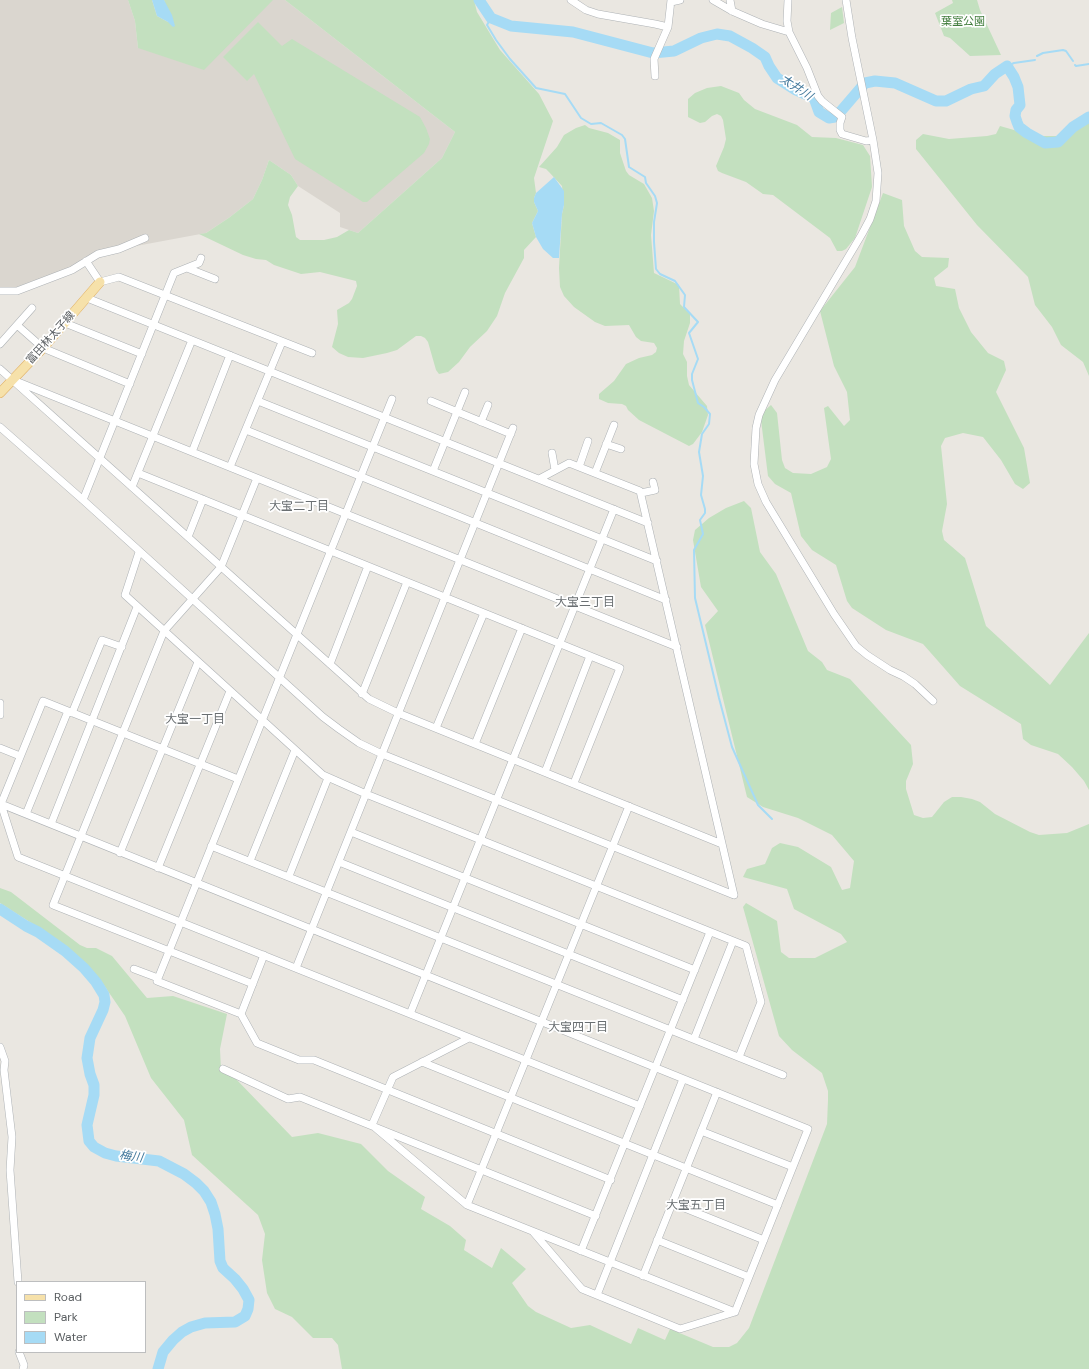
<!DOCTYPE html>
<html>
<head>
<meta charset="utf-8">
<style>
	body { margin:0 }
	#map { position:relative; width:1089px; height:1369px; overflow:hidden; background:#eae7e1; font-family:"DM Sans",sans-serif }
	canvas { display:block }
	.legend { position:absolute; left:16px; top:1281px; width:130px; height:72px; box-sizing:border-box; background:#fff; border:1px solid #bdbebf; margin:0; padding:5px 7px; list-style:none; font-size:12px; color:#595d60 }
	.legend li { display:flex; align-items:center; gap:8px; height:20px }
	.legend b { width:20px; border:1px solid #bdbebf }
</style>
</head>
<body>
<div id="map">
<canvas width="1089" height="1369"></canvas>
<ul class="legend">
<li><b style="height:5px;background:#f6e1aa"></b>Road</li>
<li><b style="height:11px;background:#c3e0bf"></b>Park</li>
<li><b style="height:11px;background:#a6dbf5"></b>Water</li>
</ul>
</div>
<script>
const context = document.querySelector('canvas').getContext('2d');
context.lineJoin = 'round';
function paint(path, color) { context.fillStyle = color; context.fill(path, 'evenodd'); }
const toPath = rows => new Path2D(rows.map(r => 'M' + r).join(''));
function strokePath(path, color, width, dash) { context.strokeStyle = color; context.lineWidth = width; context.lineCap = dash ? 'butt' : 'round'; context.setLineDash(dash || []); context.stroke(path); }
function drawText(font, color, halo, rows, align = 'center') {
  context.font = font + ' "DM Sans","Noto Sans JP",sans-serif'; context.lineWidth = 3.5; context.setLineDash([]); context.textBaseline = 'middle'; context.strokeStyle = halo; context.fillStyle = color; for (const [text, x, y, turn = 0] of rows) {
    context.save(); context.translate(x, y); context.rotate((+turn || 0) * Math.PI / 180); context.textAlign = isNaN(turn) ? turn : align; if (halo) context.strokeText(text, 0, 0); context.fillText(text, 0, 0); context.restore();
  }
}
paint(toPath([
	[0,0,128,0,135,21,138,48,256,0,285,0,455,132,442,158,358,233,340,227,340,213,298,186,291,175,269,160,262,180,253,199,230,217,206,233,93,254,69,268,17,287,0,287]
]), '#dad6cf');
paint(toPath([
	[128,0,152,0,157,16,168,22,164,0,273,0,204,70,138,48,135,21],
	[285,0,474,0,477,12,500,50,539,94,553,121,534,178,536,193,534,198,534,202,538,211,532,223,536,237,524,250,524,258,505,293,497,316,487,331,470,347,459,362,448,372,439,374,436,370,428,342,425,338,421,336,416,336,397,350,387,353,363,358,348,357,339,353,332,347,338,324,337,310,349,303,352,299,357,286,356,281,320,272,301,274,274,265,266,260,256,259,243,255,199,234,206,233,230,217,253,199,262,180,269,160,291,175,298,186,290,197,288,205,292,215,296,237,300,240,324,240,337,237,349,230,358,233,442,158,455,132],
	[952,0,977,0,980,10,1001,55,970,56,950,38,944,36,935,13,953,3],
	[842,7,844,23,830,30,831,13],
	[258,22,282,46,292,39,420,117,426,128,430,139,429,144,424,153,367,202,363,202,295,159,254,74,247,81,223,57],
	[721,86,739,93,744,100,755,109,797,125,812,137,836,138,863,145,870,156,872,187,855,238,846,249,842,251,837,251,830,238,773,195,763,194,746,182,722,173,718,171,716,166,724,147,726,139,723,120,721,116,717,114,712,116,705,122,700,123,688,117,688,99,695,93,707,88],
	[1089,117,1089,376,1083,362,1061,345,1052,327,1035,305,1028,277,977,225,916,149,916,140,923,134,949,139,987,136,996,134,1000,126,1035,136,1062,136,1073,125],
	[585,125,589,128,608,133,620,140,620,153,626,171,629,175,644,184,652,198,654,211,651,235,654,273,679,285,680,304,690,314,690,323,684,341,683,354,687,362,687,376,689,385,707,406,708,415,702,432,693,444,689,446,639,420,628,410,626,406,622,404,608,403,599,399,599,394,614,381,626,364,639,358,652,355,656,352,657,348,654,343,641,341,636,337,629,325,605,326,595,322,574,307,564,296,560,287,559,268,562,214,564,205,562,186,549,172,546,169,539,167,557,147,564,135,576,128],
	[883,193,902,200,904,226,915,251,922,257,949,258,948,267,934,278,936,286,955,289,959,308,971,332,988,353,1004,361,1006,370,996,392,1024,448,1030,483,1023,489,1015,484,1001,460,983,437,963,433,945,438,941,446,947,504,942,531,944,540,965,558,986,626,1050,685,1089,633,1089,790,1084,781,1072,767,1058,754,1031,745,1023,739,1021,724,960,686,923,644,886,630,852,608,847,601,836,565,812,550,801,536,791,493,775,484,768,476,761,420,764,411,771,405,777,413,782,460,785,468,793,473,811,474,827,467,831,459,824,408,828,406,844,426,850,420,847,392,834,366,820,311,855,267],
	[744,501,751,508,760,552,776,574,808,651,822,662,827,670,850,679,911,745,913,764,906,781,906,789,914,815,923,818,932,817,944,802,952,797,961,797,972,799,980,802,995,814,1030,832,1039,835,1067,833,1089,824,1089,1369,342,1369,338,1345,332,1338,313,1338,292,1317,275,1309,267,1293,262,1260,265,1234,258,1215,192,1155,184,1120,151,1078,125,1016,99,978,61,942,0,903,0,888,11,892,80,945,87,948,96,948,112,956,147,998,173,996,227,1014,220,1049,221,1070,235,1078,292,1137,318,1133,361,1144,388,1171,425,1197,421,1209,450,1226,466,1240,464,1250,492,1268,501,1248,526,1269,512,1283,528,1306,536,1312,571,1328,590,1325,631,1344,638,1328,665,1340,670,1329,713,1347,729,1347,737,1343,749,1328,827,1124,828,1100,828,1091,822,1073,792,1050,779,1036,743,907,746,903,777,921,781,952,789,958,815,958,847,942,841,934,794,909,787,889,743,877,747,869,765,864,772,848,780,843,798,847,831,867,842,890,850,888,854,861,832,835,798,818,763,807,747,797,705,625,718,611,701,587,693,540,695,530,709,518,726,508]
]), '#c3e0bf');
paint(toPath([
	[152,0,164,0,172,15,175,26,173,27,168,22,157,16],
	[554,177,564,191,564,205,562,214,559,258,553,258,543,249,536,237,532,223,538,211,534,202,534,198,536,193]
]), '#a6dbf5');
strokePath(toPath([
	[491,18,487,25,496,40,510,59,536,88,565,94,581,118,591,124,601,123,622,135,625,139,629,167,645,177,646,183,655,196,657,203,654,222,654,242,656,269,660,274,675,281,685,295,684,307,698,322,689,333,698,359,692,374,692,380,698,403,704,407,710,414,709,424,702,434,699,452,703,476,701,495,705,509,705,513,700,520,703,534,694,550,695,598,719,698,732,747,758,805,772,819],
	[1037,56,1043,53,1063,50,1066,51,1073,61],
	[1075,65,1076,66,1089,64],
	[1007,66,1014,63,1035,60]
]), '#a6dbf5', 2);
strokePath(toPath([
	[479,0,491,18,511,26,573,32,653,53,674,51,701,38,717,34,730,36,752,48,765,57,769,66,777,78,796,90,814,98,819,112,829,118,835,117,841,111,865,83,875,81,895,83,936,101,946,101,971,89,984,86,995,74,1007,66,1014,77,1018,87,1020,105,1016,110,1015,116,1017,122,1019,127,1027,133,1045,143,1058,142,1073,127,1089,117],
	[0,909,26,926,38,932,65,951,84,968,96,982,104,995,105,1002,103,1010,90,1038,87,1058,90,1074,94,1085,94,1095,87,1125,89,1141,94,1147,105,1153,116,1156,159,1161,184,1174,196,1183,204,1191,211,1202,215,1214,218,1229,220,1261,223,1268,235,1279,243,1289,249,1300,248,1309,245,1316,235,1322,205,1323,191,1327,182,1332,173,1340,163,1352,158,1369]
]), '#a6dbf5', 11);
const minor = toPath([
	[571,0,586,10,598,14,655,24,668,27],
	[713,0,732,11,762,24,789,32,807,68,818,96,822,101,842,117,840,123,840,130,842,134,866,141,873,140],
	[730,0,732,11],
	[788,0,787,21,789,32],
	[846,0,852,38,873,140,878,173,876,201,870,219,862,234,775,380,759,415,756,428,754,464,758,484,766,502,834,614,856,646,867,655,890,670,903,676,915,684,933,701],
	[671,2,680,0],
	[655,76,654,59,668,27,671,0],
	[86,261,100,282,119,277,312,353],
	[187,268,215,279],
	[0,291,17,291,72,270,98,254,119,249,145,238],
	[87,298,648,523],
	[65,323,142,354],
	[17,325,43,348,130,384],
	[0,344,32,308],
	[0,369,369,699,398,713,722,844],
	[18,382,677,647],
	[392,399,157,981,241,1014,257,1043,299,1060,314,1060,611,1180],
	[258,401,657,561],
	[431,401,511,434],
	[481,422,488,405],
	[0,427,83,500,323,717,339,729,359,743,382,754,734,895],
	[246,430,666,600],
	[606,444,621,449],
	[192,452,230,355],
	[552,453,555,470],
	[230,467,282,342],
	[579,467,588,441],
	[433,471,465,392],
	[138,473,620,668,574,783],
	[595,473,614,425],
	[539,479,569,463,640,491,734,895],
	[132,487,192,340],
	[641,493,655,490,653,482],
	[83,500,174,273,199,263,201,258],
	[188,537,203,499],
	[139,552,125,595,323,775,366,794,746,946,761,1002,739,1057],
	[330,664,368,566],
	[362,694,407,582],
	[72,713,102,640,122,647],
	[0,715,0,703],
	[436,728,484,613],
	[475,744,522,628],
	[0,748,20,756],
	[545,772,590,656],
	[238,779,43,701,1,804,18,857,640,1106],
	[1,804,808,1129,735,1312,467,1205,372,1125,393,1077,469,1038],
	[26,814,68,711],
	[51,824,137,607],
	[351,832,695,970],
	[211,846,783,1075],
	[120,853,198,662],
	[250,861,295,750],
	[339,862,683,1000],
	[158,868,230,691],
	[289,876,328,778],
	[296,968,513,428],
	[134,969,158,978],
	[253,984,53,905,164,631,221,567,257,478],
	[241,1014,264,955],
	[410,1014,614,509],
	[694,1039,733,941],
	[0,1047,5,1061,4,1070,12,1137,10,1170,18,1282],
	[422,1062,778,1205],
	[223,1069,288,1099,300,1097,596,1216],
	[701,1131,793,1167],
	[672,1203,764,1240],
	[467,1205,629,806],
	[534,1233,582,1289,680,1329,735,1312],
	[657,1240,749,1277],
	[581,1251,710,932],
	[643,1276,717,1092],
	[597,1295,683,1079],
	[19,1352,24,1365,23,1369]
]);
const major = toPath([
	[0,393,43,348,100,282]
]);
strokePath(minor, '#aeb2b5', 8);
strokePath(major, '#e1b063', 10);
strokePath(minor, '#fff', 7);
strokePath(major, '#f6e1aa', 9);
drawText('11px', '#407c3c', '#fff', [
	["葉室公園",963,22]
]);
drawText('11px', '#595d60', '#fff', [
	["富田林太子線",51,338,-48]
]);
drawText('italic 12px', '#43799c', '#fff', [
	["太井川",796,88,33],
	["梅川",131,1157,8]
]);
drawText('12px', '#6a6f72', '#fff', [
	["大宝二丁目",299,507],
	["大宝三丁目",585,603],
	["大宝一丁目",195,720],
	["大宝四丁目",578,1028],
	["大宝五丁目",696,1206]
]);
</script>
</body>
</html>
